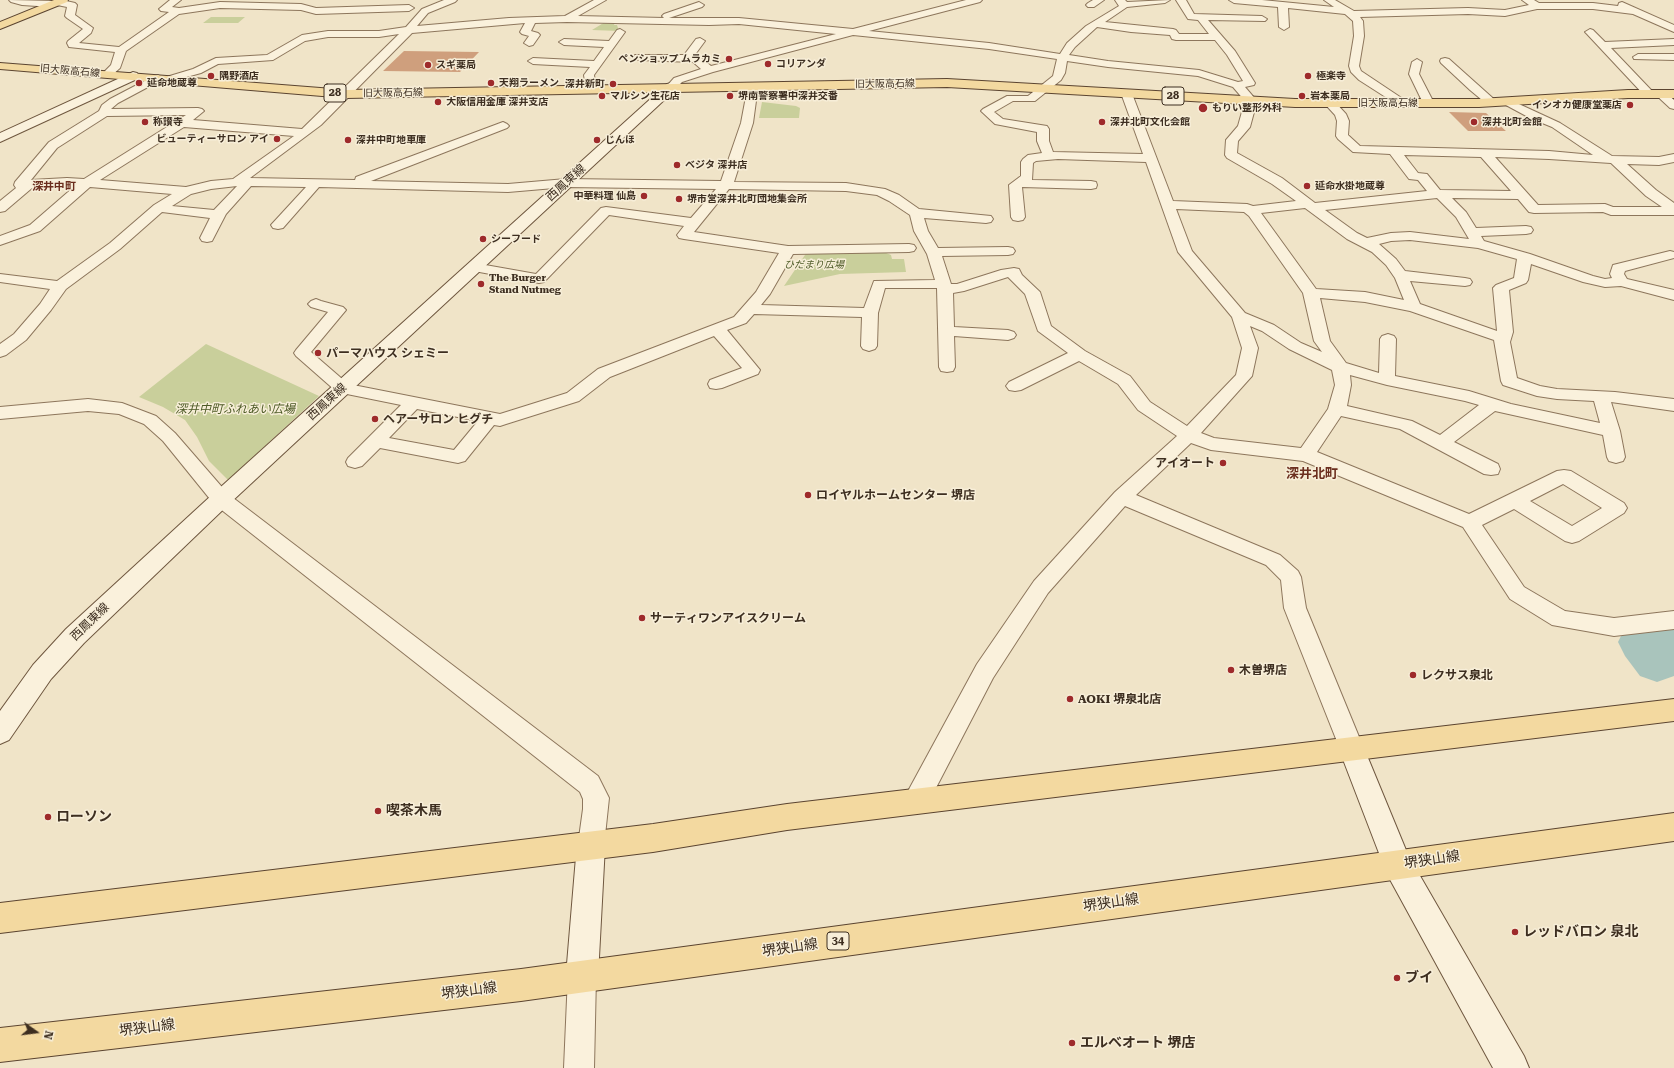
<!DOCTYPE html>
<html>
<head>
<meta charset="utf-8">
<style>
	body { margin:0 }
	#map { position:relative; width:1674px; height:1068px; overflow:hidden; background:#f0e4c8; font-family:"Roboto Serif",serif }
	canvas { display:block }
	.north { position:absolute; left:16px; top:1012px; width:40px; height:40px; -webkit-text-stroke:3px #f7eed8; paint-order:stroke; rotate:104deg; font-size:11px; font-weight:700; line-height:16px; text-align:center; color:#3d2e20 }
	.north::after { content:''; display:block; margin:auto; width:14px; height:18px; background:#3d2e20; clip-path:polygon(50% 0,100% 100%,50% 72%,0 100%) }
</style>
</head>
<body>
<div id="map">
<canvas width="1674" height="1068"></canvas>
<div class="north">N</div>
</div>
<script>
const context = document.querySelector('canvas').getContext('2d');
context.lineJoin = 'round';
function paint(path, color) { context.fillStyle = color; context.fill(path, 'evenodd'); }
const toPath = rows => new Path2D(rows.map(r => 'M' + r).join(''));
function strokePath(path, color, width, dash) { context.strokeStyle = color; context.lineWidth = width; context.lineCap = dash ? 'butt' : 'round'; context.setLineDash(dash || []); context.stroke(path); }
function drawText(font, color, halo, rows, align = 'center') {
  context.font = font + ' "Roboto Serif","Noto Sans JP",serif'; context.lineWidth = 3; context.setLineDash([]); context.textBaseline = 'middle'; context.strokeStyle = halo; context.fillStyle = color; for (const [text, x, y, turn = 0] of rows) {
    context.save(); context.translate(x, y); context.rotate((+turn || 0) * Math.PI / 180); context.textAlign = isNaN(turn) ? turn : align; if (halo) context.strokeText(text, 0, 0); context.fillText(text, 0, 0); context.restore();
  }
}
paint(toPath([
	[211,17,245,17,238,23,203,23],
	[605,22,615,22,614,25,617,25,619,31,592,30],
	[762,102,796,106,800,108,799,118,759,118],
	[807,252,884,252,891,255,892,259,904,259,906,272,840,274,784,286],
	[206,344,319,396,228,480,209,461,197,437,185,420,163,407,139,397]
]), '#c9cf9b');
paint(toPath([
	[1674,619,1674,676,1657,682,1640,676,1625,656,1618,642,1625,628,1642,623,1674,619]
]), '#a9c4bc');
paint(toPath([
	[404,51,479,52,460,72,383,71],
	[1449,112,1486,113,1506,131,1468,131]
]), '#cf9f7d');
const street = toPath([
	[9,0,54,1,62,0,75,3,77,5,75,15,93,28,91,33,79,43,119,47,169,12,161,11,159,9,170,0,181,0,172,7,179,8,220,2,301,4,316,8,409,5,414,8,409,11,316,14,301,10,220,8,179,14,126,51,120,68,111,76,107,77,102,74,111,65,115,52,69,47,67,43,68,41,83,29,67,18,65,16,67,7,57,5,53,7,22,5,11,2,9,0],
	[444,0,457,0,455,2,428,13,417,26,509,18,565,16,594,0,606,0,578,16,664,18,662,16,664,14,699,2,704,5,702,7,669,18,739,18,853,29,966,0,982,0,980,2,869,31,989,43,1060,54,1067,43,1086,26,1119,6,1115,0,1125,0,1127,2,1170,0,1165,3,1127,7,1105,22,1173,29,1176,30,1179,34,1209,34,1198,20,1188,19,1176,0,1186,0,1194,14,1262,16,1267,19,1265,21,1208,20,1235,51,1255,83,1254,85,1245,87,1257,101,1250,127,1238,141,1237,153,1282,178,1315,203,1427,191,1418,180,1409,179,1390,154,1353,152,1338,139,1336,136,1337,121,1335,115,1324,103,1326,101,1330,100,1334,101,1346,114,1349,121,1348,135,1360,146,1549,151,1593,155,1552,127,1530,118,1504,104,1502,102,1508,99,1560,123,1612,156,1659,157,1674,154,1674,162,1659,165,1627,164,1656,190,1674,203,1674,215,1611,215,1603,212,1534,213,1529,212,1518,199,1452,198,1466,212,1476,228,1526,226,1531,227,1533,230,1531,233,1526,234,1481,236,1484,241,1530,254,1593,276,1605,279,1612,278,1610,274,1613,265,1670,251,1674,252,1674,258,1625,271,1624,274,1627,279,1674,290,1674,300,1621,286,1605,287,1583,282,1531,264,1528,280,1526,283,1509,290,1513,332,1510,342,1517,378,1540,386,1557,389,1615,392,1674,399,1674,411,1611,402,1620,431,1625,457,1623,461,1616,463,1609,461,1607,457,1603,435,1495,411,1454,442,1498,464,1500,469,1498,474,1491,475,1484,474,1400,429,1341,416,1317,452,1469,514,1557,471,1564,470,1571,471,1624,503,1627,508,1624,513,1579,541,1572,543,1565,541,1514,509,1482,525,1524,587,1565,611,1614,618,1674,611,1674,629,1614,636,1552,625,1510,599,1463,527,1303,461,1211,450,1191,443,1136,495,1280,555,1298,571,1301,577,1306,608,1364,749,1361,757,1352,760,1343,757,1340,749,1284,608,1281,580,1266,565,1125,506,1048,593,993,678,925,809,916,813,907,809,903,801,907,793,977,664,1034,581,1115,492,1177,436,1138,410,1118,384,1079,361,1021,390,1015,391,1009,390,1006,386,1009,382,1068,353,1038,331,1025,294,1008,277,964,291,953,293,954,327,1008,330,1014,332,1016,335,1014,338,1008,340,954,336,955,367,953,371,947,372,941,371,939,367,937,288,885,288,878,313,877,346,875,349,869,351,863,349,861,346,862,317,754,314,746,323,727,330,760,370,758,374,722,388,716,389,710,388,708,384,710,380,742,368,714,336,610,377,579,401,506,424,500,426,494,425,465,461,458,463,380,448,362,466,355,468,348,466,346,462,348,458,401,405,337,392,296,356,294,353,296,350,328,312,311,307,308,304,311,301,316,299,321,301,343,307,346,310,311,352,348,384,500,414,567,393,598,369,734,317,756,292,779,253,684,239,679,238,677,235,684,226,609,215,544,282,539,283,474,271,469,270,467,267,469,264,474,263,536,274,601,208,606,207,691,218,716,189,566,187,508,192,319,187,283,228,278,229,273,228,271,225,306,187,251,186,226,214,212,241,207,242,202,241,200,238,210,218,162,212,120,249,66,289,51,310,26,340,6,355,0,357,0,344,14,334,40,304,50,289,0,282,0,274,57,281,110,243,154,205,172,194,90,187,40,231,0,245,0,236,30,225,75,186,32,188,5,211,0,212,0,201,16,188,14,185,15,182,49,142,99,111,102,105,110,99,154,76,158,75,163,78,193,69,216,58,267,55,302,35,328,31,379,31,406,27,422,9,444,0],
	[567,22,709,25,739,24,836,34,711,66,700,57,694,56,705,41,700,38,696,39,684,55,635,55,634,57,635,59,639,60,693,62,701,69,674,78,666,87,671,90,675,89,682,82,713,72,853,35,989,49,1057,59,1053,76,1028,96,1007,96,983,109,981,111,995,124,1037,132,1037,141,1042,153,1028,155,1023,159,1021,162,1021,176,1009,185,1011,217,1013,220,1018,221,1023,220,1025,217,1022,187,1091,189,1096,188,1097,185,1096,182,1091,181,1032,180,1033,163,1036,161,1058,159,1146,162,1178,252,1232,317,1242,348,1236,375,1187,426,1150,402,1130,376,1085,351,1051,326,1040,292,1022,275,1019,269,1014,268,1001,270,957,284,951,284,942,256,1008,255,1013,254,1015,251,1013,248,1008,247,938,248,928,231,924,218,986,223,991,222,993,219,991,216,919,209,899,195,885,189,846,183,734,182,753,123,758,86,753,83,748,86,741,123,721,181,566,179,508,184,371,181,507,128,509,126,507,124,503,122,356,177,355,180,250,178,321,125,412,33,525,23,520,32,522,34,529,36,524,43,529,46,533,45,540,35,538,33,531,31,535,23,567,22],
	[1097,27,1131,32,1170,35,1172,39,1176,40,1215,40,1227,55,1243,81,1238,82,1199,70,1108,61,1069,55,1075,47,1097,27],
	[399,34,302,129,193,120,204,111,202,109,198,108,111,109,118,103,163,79,168,82,172,81,201,73,218,64,273,60,305,41,328,37,379,37,399,34],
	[1067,61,1108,67,1198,76,1233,87,1245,101,1238,126,1226,140,1225,155,1227,158,1272,184,1296,201,1253,206,1247,204,1173,201,1131,91,1123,91,1121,93,1143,154,1053,152,1049,141,1049,129,1047,126,1003,119,994,112,1013,101,1035,101,1061,80,1065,73,1067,61],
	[186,115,84,179,67,178,31,180,57,148,107,116,186,115],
	[184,127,294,136,233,179,211,181,186,187,100,180,184,127],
	[1404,155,1481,157,1511,191,1440,190,1427,174,1418,173,1404,155],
	[1495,157,1549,159,1611,163,1646,196,1662,207,1613,207,1605,204,1538,205,1495,157],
	[237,186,214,210,172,206,191,194,211,189,237,186],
	[729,189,846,191,877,195,889,201,910,215,914,231,927,254,935,280,874,281,864,308,761,305,770,294,793,254,909,252,914,251,916,248,914,245,909,244,788,246,694,232,729,189],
	[1437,198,1456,217,1469,239,1410,232,1391,233,1367,238,1357,233,1325,210,1437,198],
	[1305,208,1347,239,1372,252,1386,265,1395,278,1404,300,1365,292,1316,289,1261,213,1305,208],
	[1176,209,1244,212,1249,216,1303,293,1314,341,1322,352,1301,343,1274,325,1245,313,1192,251,1176,209],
	[1410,240,1478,248,1517,259,1514,278,1496,285,1493,288,1497,331,1420,304,1410,281,1465,286,1470,285,1472,282,1470,279,1465,278,1405,271,1396,259,1379,244,1391,241,1410,240],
	[1320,298,1365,302,1410,311,1494,340,1501,381,1503,385,1537,396,1557,399,1594,401,1600,423,1511,404,1469,391,1395,376,1396,339,1394,336,1388,334,1382,336,1380,339,1379,373,1346,363,1330,341,1320,298],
	[1250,326,1262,331,1289,349,1332,370,1335,385,1328,409,1301,448,1214,438,1201,433,1252,376,1258,348,1250,326],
	[1350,375,1387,385,1465,401,1479,405,1440,435,1412,421,1347,406,1351,385,1350,375],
	[417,409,478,421,454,450,389,438,417,409],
	[1563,484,1602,508,1572,526,1530,501,1563,484],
	[1093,0,1104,0,1094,7,1088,7,1086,5,1088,3,1093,0],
	[1229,0,1262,0,1334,7,1324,0,1335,0,1354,11,1468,8,1505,10,1529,5,1522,0,1534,0,1539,3,1593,3,1618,6,1619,3,1622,2,1674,25,1674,32,1633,14,1593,9,1537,9,1505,16,1468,14,1360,17,1363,21,1364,36,1359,66,1361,71,1406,101,1408,103,1406,105,1402,106,1398,105,1359,80,1351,72,1349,66,1354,36,1353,21,1345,14,1288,8,1289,27,1284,30,1279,27,1278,7,1234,3,1229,0],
	[620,29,625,32,594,75,596,89,595,91,587,91,586,89,584,75,590,67,533,64,528,61,533,58,594,61,604,47,564,45,559,42,564,39,609,41,617,30,620,29],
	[1590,29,1593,30,1605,42,1674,39,1674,45,1611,48,1653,92,1655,94,1653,96,1645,96,1587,34,1585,32,1590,29],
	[1638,54,1674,54,1674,60,1634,59,1633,57,1638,54],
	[1445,58,1449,59,1496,101,1498,103,1496,105,1488,105,1470,90,1441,63,1440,61,1441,59,1445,58],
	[1417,59,1422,62,1419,74,1434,103,1432,105,1424,105,1409,74,1412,62,1417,59],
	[1660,90,1664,91,1674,100,1674,109,1670,108,1656,95,1654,93,1656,91,1660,90],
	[88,399,122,403,156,416,175,433,228,494,598,776,609,798,604,845,600,854,591,858,582,854,578,845,583,809,583,799,580,792,214,504,163,441,144,424,119,414,88,411,0,419,0,407,88,399],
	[582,962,592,966,596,976,594,1068,564,1068,568,976,572,966,582,962]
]);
const secondary = toPath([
	[133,72,137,73,139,76,137,79,0,142,0,133,133,72],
	[671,83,675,84,677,87,675,90,229,504,84,643,51,679,9,740,0,744,0,711,33,665,66,629,213,494,667,84,671,83],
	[1352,737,1361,741,1408,855,1524,1056,1529,1068,1493,1068,1387,874,1339,749,1343,741,1352,737],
	[591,831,601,835,605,845,598,976,593,987,582,992,571,987,566,976,577,845,581,835,591,831]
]);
const primary = toPath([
	[54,0,68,0,67,2,0,29,0,22,54,0],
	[0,63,346,90,947,79,1295,99,1479,99,1628,90,1674,90,1674,98,1628,98,1479,107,1295,107,947,87,346,98,0,69,0,63],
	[1674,699,1674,721,787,830,653,852,0,933,0,903,653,824,787,804,1674,699],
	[1674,813,1674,841,521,1001,0,1062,0,1028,521,969,1674,813]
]);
strokePath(street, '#8d765c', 2);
strokePath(secondary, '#6f573f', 2);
strokePath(primary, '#5b4430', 2);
paint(street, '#faf1dc');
paint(secondary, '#faf1dc');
paint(primary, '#f3d9a0');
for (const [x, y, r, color] of [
	[729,59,4,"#9e2a2b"],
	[768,64,4,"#9e2a2b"],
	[428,65,4,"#9e2a2b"],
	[211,76,4,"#9e2a2b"],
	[1308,76,4,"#9e2a2b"],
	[139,83,4,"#9e2a2b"],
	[491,83,4,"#9e2a2b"],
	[613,84,4,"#9e2a2b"],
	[602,96,4,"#9e2a2b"],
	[730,96,4,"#9e2a2b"],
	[1302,96,4,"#9e2a2b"],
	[438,102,4,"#9e2a2b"],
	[1630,105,4,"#9e2a2b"],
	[1203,108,5,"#9e2a2b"],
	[145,122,4,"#9e2a2b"],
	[1102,122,4,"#9e2a2b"],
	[1474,122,4,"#9e2a2b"],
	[277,139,4,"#9e2a2b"],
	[348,140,4,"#9e2a2b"],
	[597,140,4,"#9e2a2b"],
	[677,165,4,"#9e2a2b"],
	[1307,186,4,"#9e2a2b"],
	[644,196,4,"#9e2a2b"],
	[679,199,4,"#9e2a2b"],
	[483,239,4,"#9e2a2b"],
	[481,284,4,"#9e2a2b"],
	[318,353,4,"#9e2a2b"],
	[375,419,4,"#9e2a2b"],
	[1223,463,4,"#9e2a2b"],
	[808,495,4,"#9e2a2b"],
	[642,618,4,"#9e2a2b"],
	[1231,670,4,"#9e2a2b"],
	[1413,675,4,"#9e2a2b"],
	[1070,699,4,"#9e2a2b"],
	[378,811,4,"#9e2a2b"],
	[48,817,4,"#9e2a2b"],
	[1515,932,4,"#9e2a2b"],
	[1397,978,4,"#9e2a2b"],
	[1072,1043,4,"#9e2a2b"]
]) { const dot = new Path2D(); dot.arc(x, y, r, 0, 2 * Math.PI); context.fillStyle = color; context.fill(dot); strokePath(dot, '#f7eed8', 1.5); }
drawText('bold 10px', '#3d2e20', '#f7eed8', [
	["ペンショップ ムラカミ",721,59,"right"],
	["コリアンダ",776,64],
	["スギ薬局",436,65],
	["隅野酒店",219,76],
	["極楽寺",1316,76],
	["延命地蔵尊",147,83],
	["天翔ラーメン",499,83],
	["深井新町",605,84,"right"],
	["マルシン生花店",610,96],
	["堺南警察署中深井交番",738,96],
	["岩本薬局",1310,96],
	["大阪信用金庫 深井支店",446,102],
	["イシオカ健康堂薬店",1622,105,"right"],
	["もりい整形外科",1212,108],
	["称讃寺",153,122],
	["深井北町文化会館",1110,122],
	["深井北町会館",1482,122],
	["ビューティーサロン アイ",269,139,"right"],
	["深井中町地車庫",356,140],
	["じんほ",605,140],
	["ベジタ 深井店",685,165],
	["延命水掛地蔵尊",1315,186],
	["中華料理 仙島",636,196,"right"],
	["堺市営深井北町団地集会所",687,199],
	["シーフード",491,239],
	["The Burger",489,278],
	["Stand Nutmeg",489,290]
], 'left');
drawText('10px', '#3d2e20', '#f7eed8', [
	["旧大阪高石線",70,71,5],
	["旧大阪高石線",885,84,-1],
	["旧大阪高石線",393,93,-1],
	["旧大阪高石線",1388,103]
]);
drawText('italic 10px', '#4d5a26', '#f7eed8', [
	["ひだまり広場",814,265]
]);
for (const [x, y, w] of [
	[335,93,22],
	[1173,96,22],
	[838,941,22]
]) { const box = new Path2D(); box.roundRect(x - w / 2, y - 9, w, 18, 3); context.fillStyle = '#f7eed8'; context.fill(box); strokePath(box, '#3d2e20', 1); }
drawText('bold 11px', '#3d2e20', null, [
	["28",335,93],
	["28",1173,96],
	["34",838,941]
]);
drawText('bold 11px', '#6b2e1e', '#f7eed8', [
	["深井中町",54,187]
]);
drawText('12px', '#3d2e20', '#f7eed8', [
	["西鳳東線",566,183,-42],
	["西鳳東線",327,402,-42],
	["西鳳東線",90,622,-44]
]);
drawText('bold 12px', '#3d2e20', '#f7eed8', [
	["パーマハウス シェミー",326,353],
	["ヘアーサロン ヒグチ",383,419],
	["アイオート",1215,463,"right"],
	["ロイヤルホームセンター 堺店",816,495],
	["サーティワンアイスクリーム",650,618],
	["木曽堺店",1239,670],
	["レクサス泉北",1421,675],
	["AOKI 堺泉北店",1078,699]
], 'left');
drawText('italic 12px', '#4d5a26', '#f7eed8', [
	["深井中町ふれあい広場",235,409]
]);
drawText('bold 13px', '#6b2e1e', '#f7eed8', [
	["深井北町",1312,474]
]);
drawText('bold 14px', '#3d2e20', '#f7eed8', [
	["喫茶木馬",386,811],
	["ローソン",56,817],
	["レッドバロン 泉北",1523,932],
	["ブイ",1405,978],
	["エルべオート 堺店",1080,1043]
], 'left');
drawText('14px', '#3d2e20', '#f7eed8', [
	["堺狭山線",1432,860,-8],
	["堺狭山線",1111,903,-8],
	["堺狭山線",790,948,-8],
	["堺狭山線",469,991,-7],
	["堺狭山線",147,1028,-7]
]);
</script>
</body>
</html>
